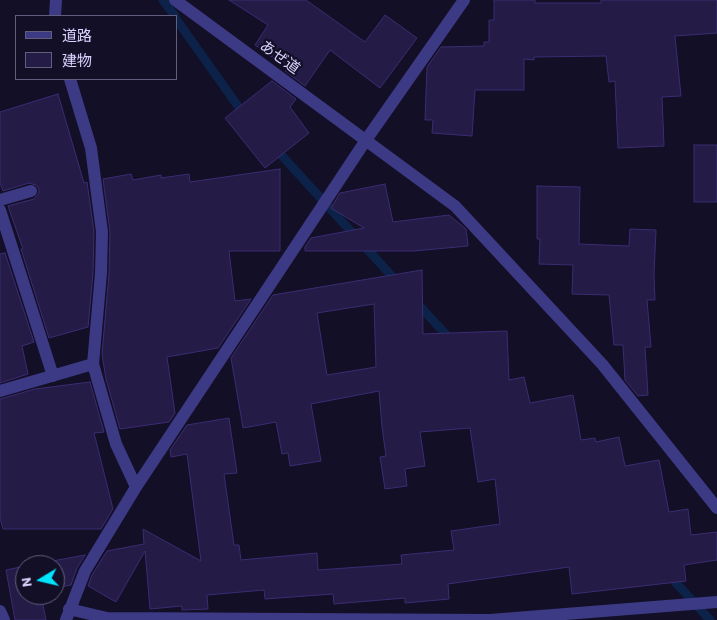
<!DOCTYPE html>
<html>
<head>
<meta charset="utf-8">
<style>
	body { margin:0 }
	#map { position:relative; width:717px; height:620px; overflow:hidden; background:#130f26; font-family:Barlow,"Noto Sans JP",sans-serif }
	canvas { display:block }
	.legend { position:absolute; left:15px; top:15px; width:162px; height:65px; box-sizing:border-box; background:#130f26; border:1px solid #625e7d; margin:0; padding:6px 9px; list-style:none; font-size:15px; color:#d9d4ff }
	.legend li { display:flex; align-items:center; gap:10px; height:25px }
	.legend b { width:25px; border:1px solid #625e7d }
	.north { position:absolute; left:15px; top:555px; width:50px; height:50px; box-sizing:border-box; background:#130f26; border:1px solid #625e7d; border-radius:50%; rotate:261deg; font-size:14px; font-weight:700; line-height:20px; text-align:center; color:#d9d4ff }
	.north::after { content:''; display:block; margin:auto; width:18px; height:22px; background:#00e5ff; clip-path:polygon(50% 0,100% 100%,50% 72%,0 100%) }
</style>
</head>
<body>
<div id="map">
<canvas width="717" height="620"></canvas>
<ul class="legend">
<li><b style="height:6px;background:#3d3a85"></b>道路</li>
<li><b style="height:14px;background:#241b47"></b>建物</li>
</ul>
<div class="north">N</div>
</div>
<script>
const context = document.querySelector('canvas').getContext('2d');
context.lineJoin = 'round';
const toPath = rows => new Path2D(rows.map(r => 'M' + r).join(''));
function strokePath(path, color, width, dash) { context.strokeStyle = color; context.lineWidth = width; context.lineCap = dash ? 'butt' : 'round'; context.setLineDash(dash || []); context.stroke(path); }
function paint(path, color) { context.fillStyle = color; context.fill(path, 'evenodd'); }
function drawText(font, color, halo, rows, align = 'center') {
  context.font = font + ' Barlow,"Noto Sans JP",sans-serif'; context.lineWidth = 4.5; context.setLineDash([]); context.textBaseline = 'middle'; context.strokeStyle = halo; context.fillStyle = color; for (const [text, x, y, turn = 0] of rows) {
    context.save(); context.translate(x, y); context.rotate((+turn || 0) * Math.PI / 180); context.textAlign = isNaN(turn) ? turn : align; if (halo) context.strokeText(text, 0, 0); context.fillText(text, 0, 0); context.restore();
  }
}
strokePath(toPath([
	[163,0,175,16],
	[176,19,245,116],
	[273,146,399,284],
	[415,301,452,341],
	[668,574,710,620]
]), '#0c2248', 9);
const building = toPath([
	[229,0,306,0,365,42,385,15,417,38,380,88,330,50,305,86,285,71,288,68,255,45,268,25,229,0],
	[494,0,535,0,535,3,601,3,601,0,717,0,717,33,675,36,681,96,662,97,664,146,618,148,615,81,609,82,606,56,534,57,534,60,524,59,524,90,475,90,472,136,432,133,433,120,425,120,427,67,441,47,484,46,484,42,489,42,489,20,494,20,494,0],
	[272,81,296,99,290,107,309,133,265,168,225,118,272,81],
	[58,94,84,183,87,182,94,232,93,273,88,327,49,338,21,249,23,249,8,206,34,199,39,193,39,189,36,185,29,183,3,191,0,183,0,112,58,94],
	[694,145,717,145,717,202,694,202,694,145],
	[280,169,280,251,229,251,235,301,251,299,218,348,167,357,175,413,169,422,120,429,106,379,102,354,109,274,110,232,103,179,131,174,133,180,161,175,161,178,189,174,190,182,280,169],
	[385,184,393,222,449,215,466,229,468,246,414,251,305,251,305,247,311,238,364,228,331,208,340,193,385,184],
	[537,186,580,187,579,244,629,246,630,229,656,230,654,275,655,300,647,300,651,347,645,347,648,395,638,396,625,380,623,345,614,345,609,295,572,294,573,265,539,264,540,239,537,239,537,186],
	[5,253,34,342,22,346,28,374,0,383,0,254,5,253],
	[422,270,423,334,507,331,509,380,524,377,530,403,573,395,581,440,595,438,596,442,619,437,625,466,659,460,669,512,688,509,691,535,717,532,717,560,684,565,686,581,572,594,569,567,448,584,449,599,405,603,405,598,334,604,333,594,265,599,264,590,207,595,208,609,182,610,182,606,150,609,145,551,116,602,88,586,92,575,107,551,144,544,143,529,201,561,187,454,171,457,170,450,187,425,229,418,237,473,224,474,234,545,239,545,241,560,317,553,318,570,402,564,401,555,454,550,451,531,500,524,495,479,478,482,470,428,420,432,425,466,405,469,407,486,385,489,380,457,386,456,382,427,379,391,311,404,321,461,290,466,288,453,282,454,276,422,243,428,231,358,273,295,422,270],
	[374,304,376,367,327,375,317,313,374,304],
	[90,382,104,432,94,433,113,509,101,529,3,529,0,518,0,399,35,389,90,382],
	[85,555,77,568,71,585,55,588,55,565,31,565,85,555],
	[25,566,25,595,41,595,46,620,15,620,6,570,25,566]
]);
paint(building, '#241b47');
strokePath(building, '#3b2d73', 1);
strokePath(toPath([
	[175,0,455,206,602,364,717,508],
	[55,16,56,0],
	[70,79,91,148,102,232,101,273,93,364,116,444,136,487],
	[0,200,31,191],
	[0,210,53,376],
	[0,391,93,364],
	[69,609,107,618,490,620,717,602],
	[0,611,4,620],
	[66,620,85,571,136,487,366,140,464,0]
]), '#3d3a85', 12);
drawText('15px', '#d9d4ff', '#130f26', [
	["あぜ道",280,57,36]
]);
</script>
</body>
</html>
